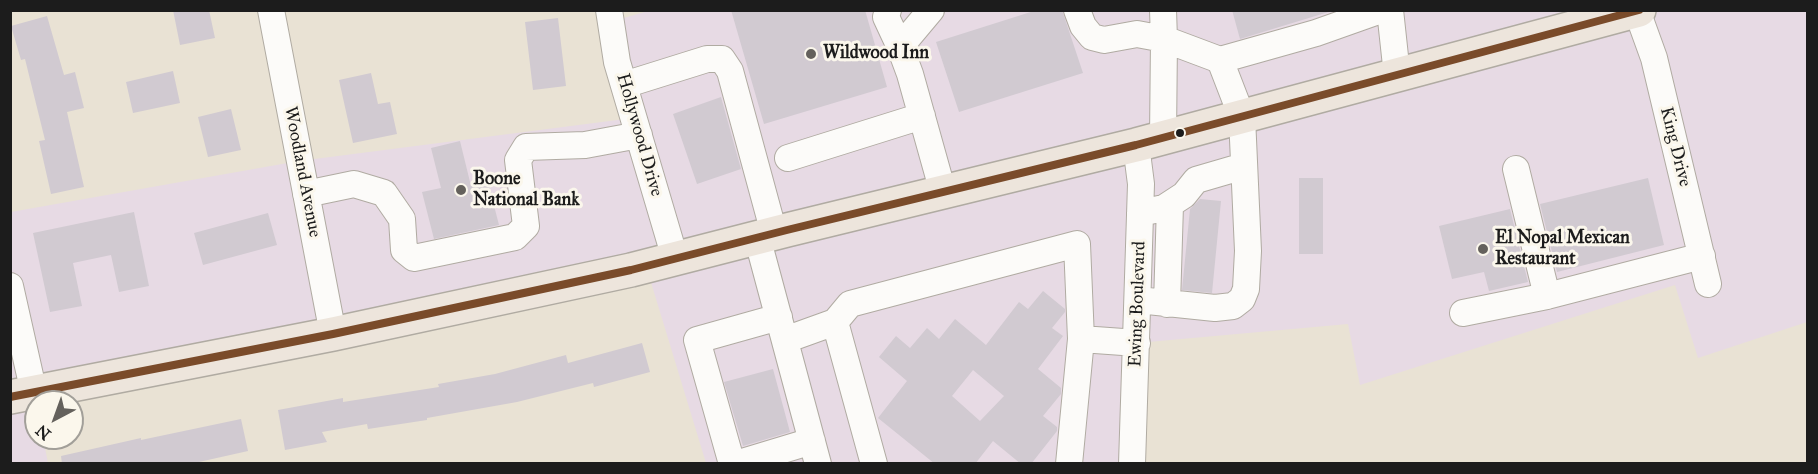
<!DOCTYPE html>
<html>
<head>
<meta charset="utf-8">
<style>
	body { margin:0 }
	#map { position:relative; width:1818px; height:474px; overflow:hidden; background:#e9e2d4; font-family:"IM FELL Great Primer",serif }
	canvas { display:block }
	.frame { position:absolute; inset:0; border:12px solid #1c1c1c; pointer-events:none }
	.north { position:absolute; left:24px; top:390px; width:60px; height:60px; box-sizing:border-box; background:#fbf7ec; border:2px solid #a29f99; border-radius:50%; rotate:221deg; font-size:16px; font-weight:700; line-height:24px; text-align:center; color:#1c1c1c }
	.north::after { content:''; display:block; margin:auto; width:21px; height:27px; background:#64615c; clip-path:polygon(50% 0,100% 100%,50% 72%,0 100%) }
</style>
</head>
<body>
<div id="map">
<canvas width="1818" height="474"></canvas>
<div class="frame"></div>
<div class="north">N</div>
</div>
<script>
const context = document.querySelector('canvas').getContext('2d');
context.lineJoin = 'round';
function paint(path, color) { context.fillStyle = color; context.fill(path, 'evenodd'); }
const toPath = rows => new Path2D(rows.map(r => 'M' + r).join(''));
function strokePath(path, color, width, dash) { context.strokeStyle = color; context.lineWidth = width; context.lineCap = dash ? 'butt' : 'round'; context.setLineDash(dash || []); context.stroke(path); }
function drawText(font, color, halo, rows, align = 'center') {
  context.font = font + ' "IM FELL Great Primer",serif'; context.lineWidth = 6; context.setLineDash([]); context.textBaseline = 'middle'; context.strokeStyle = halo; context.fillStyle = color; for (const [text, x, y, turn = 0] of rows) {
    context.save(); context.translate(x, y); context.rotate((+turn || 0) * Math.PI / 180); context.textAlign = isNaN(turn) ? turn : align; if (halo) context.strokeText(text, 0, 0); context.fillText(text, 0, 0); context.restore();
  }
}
paint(toPath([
	[648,11,1807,11,1807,322,1698,358,1675,285,1360,385,1348,324,1137,343,1132,463,706,463,646,266,36,405,36,438,43,438,48,463,11,464,11,212,299,161,633,118,610,22]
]), '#e7dae4');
paint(toPath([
	[173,10,209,10,215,38,180,45],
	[731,10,865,10,887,87,764,124],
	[1037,10,1062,10,1083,73,959,112,936,42],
	[1232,10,1335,10,1240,39],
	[47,16,64,75,75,72,84,108,67,112,84,187,51,194,39,141,45,140,25,59,21,60,11,26],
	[558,18,566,86,533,90,525,22],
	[173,71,180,103,133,113,126,82],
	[371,73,378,104,390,102,397,134,353,143,339,80],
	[721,97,741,169,697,184,673,114],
	[231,109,241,150,208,157,198,117],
	[460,141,471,186,488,182,499,225,434,239,422,192,441,188,431,148],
	[1299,178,1323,178,1323,254,1299,254],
	[1648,178,1664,245,1557,272,1540,204],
	[1200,199,1221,201,1212,293,1182,290,1190,209],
	[1510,209,1528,282,1489,291,1484,272,1452,279,1439,226],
	[134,212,149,286,119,292,111,255,73,263,82,306,50,312,33,233],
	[268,213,277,245,203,265,194,233],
	[1043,291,1065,309,1065,312,1052,328,1063,336,1038,369,1061,388,1061,394,1043,416,1057,427,1057,431,1031,464,1021,464,993,441,975,464,935,464,878,418,907,381,879,357,896,336,910,348,927,328,939,339,955,319,986,345,1019,302,1028,309],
	[973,370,1004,396,980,421,952,396],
	[642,343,650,372,594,387,593,383,517,402,427,418,427,420,368,429,367,424,322,432,327,442,285,450,278,410,343,398,343,402,439,387,438,384,495,374,566,355,568,363],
	[773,369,790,432,743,446,724,382],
	[241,419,248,451,190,464,62,464,61,456,141,438,141,440]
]), '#d1cad1');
const minor = toPath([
	[271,10,333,334],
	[609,10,617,62,675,258],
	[888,10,886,17,900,47],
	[931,10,900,47,910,74,943,192],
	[1077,10,1083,26,1092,37,1104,40,1137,34,1164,39,1163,138],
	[1163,10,1164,39,1220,60],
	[1390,10,1397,75],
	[1637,11,1654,58,1708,284],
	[624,85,707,59,722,59,730,71,774,233],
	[788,158,922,116],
	[1516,169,1547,296],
	[306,194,354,184,384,193,402,219,404,250,414,258,515,237,526,226,518,160,526,147,585,145,639,135],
	[1140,213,1164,208,1184,195,1196,180,1244,166],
	[757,237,818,464],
	[10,286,34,393],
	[1138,300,1215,308,1233,306,1242,299,1246,289,1248,251,1242,117,1220,60,1316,33,1381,10],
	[1167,304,1170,205],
	[1463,313,1547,296,1702,256],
	[835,322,874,464],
	[1081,339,1137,343],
	[785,340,835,322,850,304,1077,244,1081,339,1069,464],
	[732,464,697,340,779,317],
	[736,464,812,441],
	[1132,464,1141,184,1136,145]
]);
const major = toPath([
	[10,397,333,334,631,270,787,230,1136,145,1639,10]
]);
strokePath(minor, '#b0aba2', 28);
strokePath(major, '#b0aba2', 36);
strokePath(minor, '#fcfbf9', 26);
strokePath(major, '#ede5dc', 33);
strokePath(toPath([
	[10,397,333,334,631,270,787,230,1136,145,1639,10]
]), '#7a4b2a', 8);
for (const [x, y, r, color] of [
	[811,54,6,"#64615c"],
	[1180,133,5,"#1c1c1c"],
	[461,190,6,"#64615c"],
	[1483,249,6,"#64615c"]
]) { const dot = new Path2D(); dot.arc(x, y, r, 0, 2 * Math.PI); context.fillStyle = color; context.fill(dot); strokePath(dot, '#fbf7ec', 2); }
drawText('bold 18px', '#1c1c1c', '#fbf7ec', [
	["Wildwood Inn",823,54],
	["Boone",473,180],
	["National Bank",473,201],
	["El Nopal Mexican",1495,239],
	["Restaurant",1495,260]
], 'left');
drawText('18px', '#1c1c1c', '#fbf7ec', [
	["Hollywood Drive",639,135,74],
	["King Drive",1675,147,76],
	["Woodland Avenue",302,172,79],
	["Ewing Boulevard",1138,304,-88]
]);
</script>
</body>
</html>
